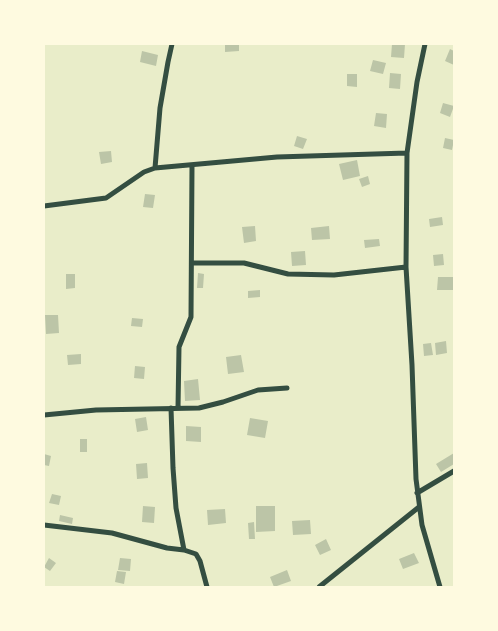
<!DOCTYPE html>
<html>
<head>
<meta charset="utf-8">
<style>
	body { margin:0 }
	#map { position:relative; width:498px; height:631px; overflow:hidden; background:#e9edc9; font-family:"Roboto Condensed",sans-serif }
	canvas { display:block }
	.frame { position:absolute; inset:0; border:45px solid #fefae0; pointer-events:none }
</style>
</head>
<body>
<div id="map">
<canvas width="498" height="631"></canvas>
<div class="frame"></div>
</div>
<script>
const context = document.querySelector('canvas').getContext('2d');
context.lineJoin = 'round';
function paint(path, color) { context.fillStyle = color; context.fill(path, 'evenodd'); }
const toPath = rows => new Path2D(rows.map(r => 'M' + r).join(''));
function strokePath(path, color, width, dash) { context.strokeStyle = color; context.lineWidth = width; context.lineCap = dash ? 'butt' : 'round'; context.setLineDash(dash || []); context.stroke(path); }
paint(toPath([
	[239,44,239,51,225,52,225,45],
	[392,44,405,44,404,58,391,57],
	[450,49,454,51,454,65,445,61],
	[142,51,158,55,156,66,140,62],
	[373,60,386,63,383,74,370,71],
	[390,73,401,74,400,89,389,88],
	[347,74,357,74,357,87,347,86],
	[443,103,454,106,450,117,440,113],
	[376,113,387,114,386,128,374,126],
	[297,136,307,139,303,149,294,146],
	[445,138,454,140,452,150,443,148],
	[111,151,112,162,101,164,99,152],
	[357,160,360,176,343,180,339,164],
	[368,176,370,184,362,187,359,179],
	[145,194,155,195,153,208,143,207],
	[442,217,443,225,430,227,429,219],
	[255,226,256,241,244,243,242,227],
	[329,226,330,239,312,240,311,228],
	[379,239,380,246,365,248,364,240],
	[305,251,306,265,292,266,291,252],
	[443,254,444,265,434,266,433,255],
	[198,273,204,274,203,288,197,288],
	[66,274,75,274,75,288,66,289],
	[438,277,454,277,454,290,437,290],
	[260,290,260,297,248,298,248,291],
	[45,315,58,315,59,333,46,334],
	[132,318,143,319,142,327,131,326],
	[446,341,447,353,436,355,435,343],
	[431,343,433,355,424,356,423,344],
	[81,354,81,364,68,365,67,355],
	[241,355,244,372,228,374,226,357],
	[135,366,145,367,144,379,134,378],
	[198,379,200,400,185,401,184,381],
	[146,417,148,430,137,432,135,419],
	[250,418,268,421,265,438,247,435],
	[186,426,201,427,201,442,186,441],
	[80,439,87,439,87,452,80,452],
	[454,453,454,464,441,472,436,464],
	[44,454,51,456,49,466,44,465],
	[147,463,148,478,137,479,136,464],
	[52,494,61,496,59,505,49,503],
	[143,506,155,507,154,523,142,522],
	[256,506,275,506,275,531,256,532],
	[225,509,226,523,208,525,207,510],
	[60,515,73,518,72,524,59,521],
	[310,520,311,534,293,535,292,521],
	[254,522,255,539,249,539,248,523],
	[326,539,331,550,320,555,315,545],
	[414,553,419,563,403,569,399,559],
	[49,558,56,563,50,571,44,567],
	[120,558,131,559,130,571,118,570],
	[287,570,291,581,274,587,270,577],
	[117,571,126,572,124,584,115,582]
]), '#bcc5a7');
strokePath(toPath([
	[425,44,417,82,407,153,406,267,412,365,416,479,422,525,440,587],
	[155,168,160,108,168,62,172,44],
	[44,206,106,198,144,172,155,168,277,157,407,153],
	[192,263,244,263,288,274,334,275,406,267],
	[171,408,173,468,176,508,184,550],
	[178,408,179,347,191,317,192,166],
	[44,415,96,410,199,408,223,402,258,390,287,388],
	[417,493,454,471],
	[44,525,112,533,167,548,184,550,196,554,200,561,207,587],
	[319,587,419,507]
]), '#344e41', 5);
</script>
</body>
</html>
